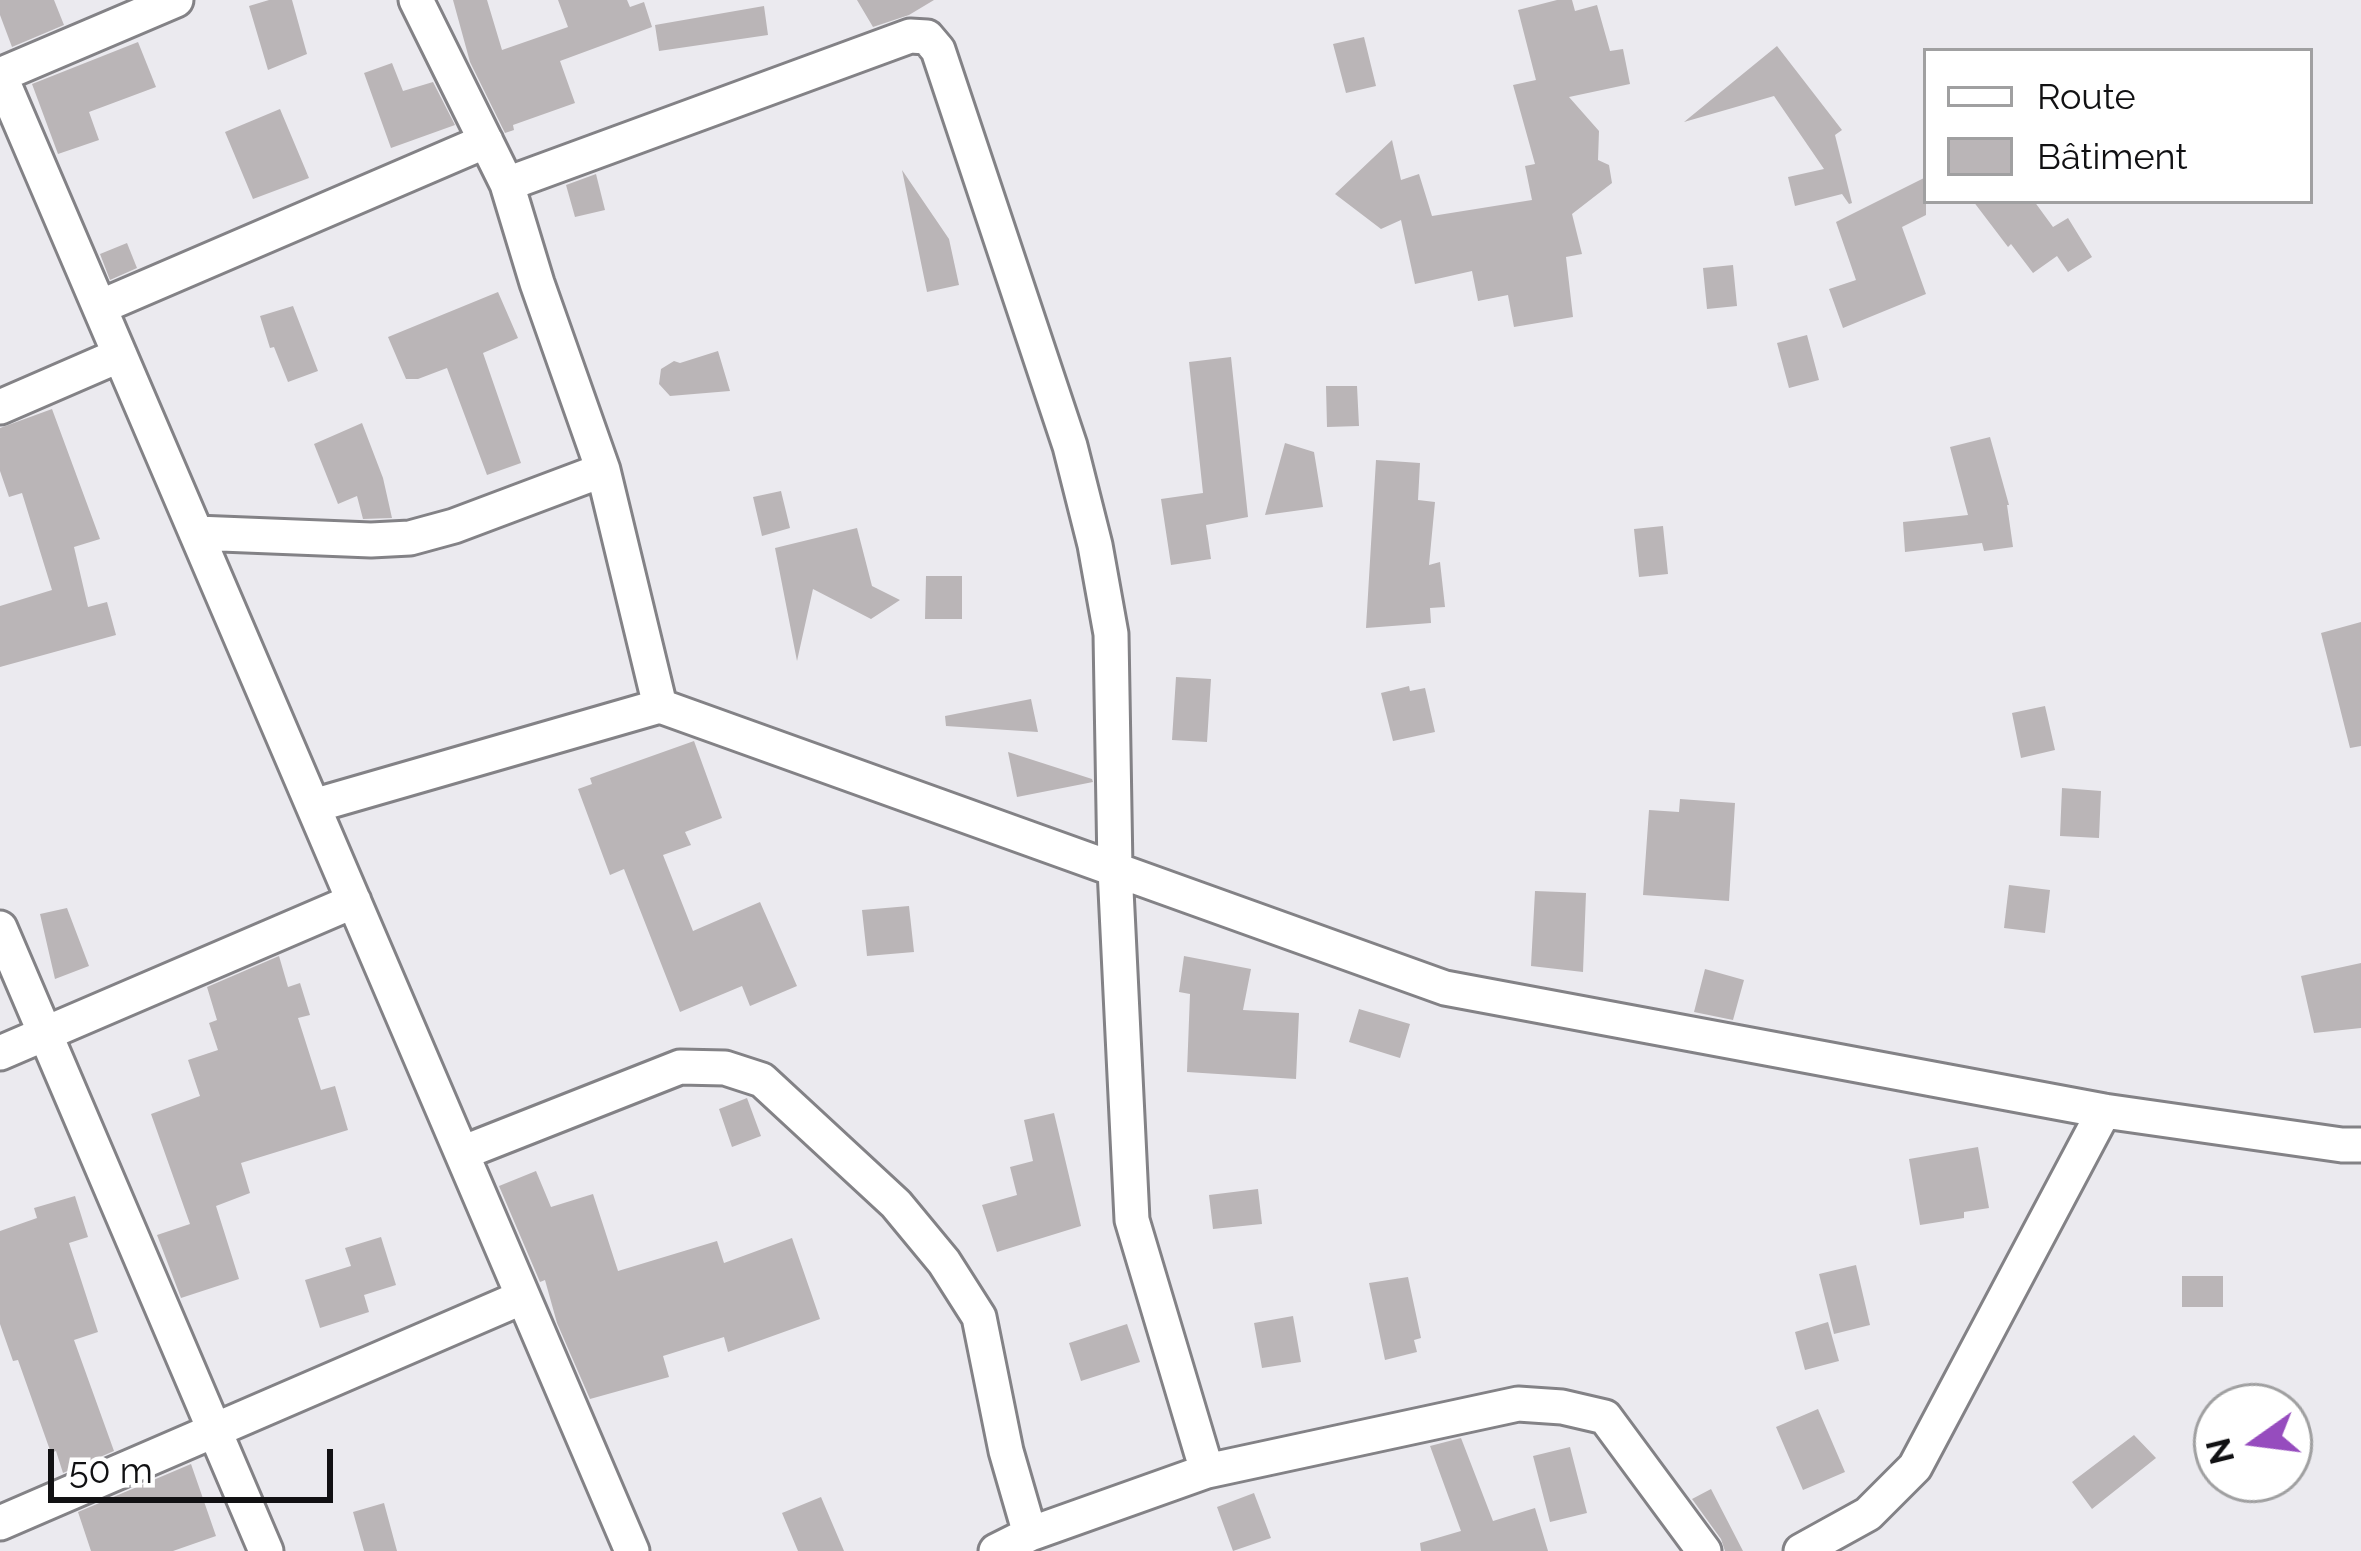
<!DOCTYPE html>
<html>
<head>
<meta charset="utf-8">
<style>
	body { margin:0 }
	#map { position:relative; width:2361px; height:1551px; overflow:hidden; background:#ebeaef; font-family:Raleway,sans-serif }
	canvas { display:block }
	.legend { position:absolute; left:1923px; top:48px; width:390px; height:156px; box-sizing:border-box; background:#fff; border:3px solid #a0a0a1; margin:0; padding:15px 21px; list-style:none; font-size:36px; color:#111113 }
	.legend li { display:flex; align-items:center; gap:24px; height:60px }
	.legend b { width:60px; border:3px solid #a0a0a1 }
	.north { position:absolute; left:2193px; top:1383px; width:120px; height:120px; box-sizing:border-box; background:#fff; border:3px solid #a0a0a1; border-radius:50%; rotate:256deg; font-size:33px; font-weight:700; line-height:48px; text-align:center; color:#111113 }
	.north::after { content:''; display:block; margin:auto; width:42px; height:54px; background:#964cbe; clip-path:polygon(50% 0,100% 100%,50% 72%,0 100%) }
	.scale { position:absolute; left:48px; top:1449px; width:285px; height:54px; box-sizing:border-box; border:6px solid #111113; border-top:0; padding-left:15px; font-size:36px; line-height:42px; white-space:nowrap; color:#111113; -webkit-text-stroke:9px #fff; paint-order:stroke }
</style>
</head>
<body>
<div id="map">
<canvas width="2361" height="1551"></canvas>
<ul class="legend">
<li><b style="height:15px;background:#fff"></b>Route</li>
<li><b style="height:33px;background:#bab5b7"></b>Bâtiment</li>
</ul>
<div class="north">N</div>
<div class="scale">50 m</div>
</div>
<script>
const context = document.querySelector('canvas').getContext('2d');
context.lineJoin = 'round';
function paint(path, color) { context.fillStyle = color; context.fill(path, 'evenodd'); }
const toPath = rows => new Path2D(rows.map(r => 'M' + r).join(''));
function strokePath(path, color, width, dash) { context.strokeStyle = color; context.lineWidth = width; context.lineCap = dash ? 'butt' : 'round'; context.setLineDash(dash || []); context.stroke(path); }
paint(toPath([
	[0,0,54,0,64,25,12,47,0,15],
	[269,0,292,0,307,54,268,70,249,6],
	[453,0,487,0,502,50,568,27,558,0,627,0,630,7,644,2,652,27,560,61,575,103,513,125,514,130,505,133,470,62],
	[857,0,934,0,909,15,873,27],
	[1557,0,1572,0,1575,11,1597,5,1610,51,1623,49,1630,84,1569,97,1599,131,1598,160,1609,165,1612,183,1572,214,1582,254,1566,257,1573,317,1514,327,1508,295,1478,301,1472,271,1415,284,1401,220,1381,229,1335,194,1392,140,1401,180,1419,174,1432,216,1532,200,1525,166,1535,164,1513,85,1536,80,1518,10],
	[764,6,768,35,659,51,655,25],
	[1364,37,1376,86,1346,93,1333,44],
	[138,42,156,87,89,112,99,140,58,154,32,84],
	[1777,46,1842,130,1835,135,1852,203,1849,204,1842,194,1795,206,1788,177,1824,169,1774,96,1684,122],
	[392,63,403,91,433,82,455,125,391,148,364,73],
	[280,109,309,178,253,199,225,132],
	[902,170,949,239,959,285,927,292],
	[596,174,605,210,575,217,566,185],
	[1926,177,1926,215,1902,227,1926,294,1843,328,1829,289,1856,280,1836,222],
	[1973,201,2034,201,2053,227,2068,218,2092,257,2068,272,2057,256,2033,273,2011,244,2008,247],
	[127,243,137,268,110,280,100,254],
	[1733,265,1737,306,1707,309,1703,268],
	[498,292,518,338,483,353,521,463,487,475,447,368,418,379,406,379,388,337],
	[293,306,318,371,288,382,274,347,270,348,260,316],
	[1807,335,1819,380,1789,388,1777,343],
	[718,351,730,391,670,396,659,384,661,369,674,361,680,363],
	[1231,357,1248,517,1206,525,1211,559,1171,565,1161,499,1203,493,1189,362],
	[1326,386,1357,386,1359,426,1327,427],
	[52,409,100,539,74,547,88,607,107,602,116,635,0,667,0,606,52,590,22,493,9,497,0,471,0,428],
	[362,423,383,478,392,518,363,519,357,496,338,504,314,444],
	[1990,437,2009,505,2007,505,2013,547,1984,551,1982,543,1905,552,1903,522,1968,515,1950,447],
	[1285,443,1314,452,1323,507,1265,515],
	[1376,460,1420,463,1418,500,1435,502,1429,565,1440,562,1445,607,1430,608,1431,623,1366,628],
	[781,491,790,528,762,536,753,497],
	[1663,526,1668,574,1639,577,1634,529],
	[857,528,872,586,900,600,871,619,813,589,797,661,775,548],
	[926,576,962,576,962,619,925,619],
	[2361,622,2361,746,2350,748,2321,633],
	[1176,677,1211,679,1207,742,1172,740],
	[1409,686,1410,691,1425,688,1435,732,1393,741,1381,693],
	[1031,699,1038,732,946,726,945,716],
	[2045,706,2055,750,2021,758,2012,713],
	[694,741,722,818,685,832,691,845,663,855,693,931,760,902,797,986,750,1006,742,986,680,1012,624,869,610,875,578,789,592,784,590,778],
	[1008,752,1092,779,1093,782,1017,797],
	[2062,788,2101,791,2099,838,2060,836],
	[1680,799,1735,803,1729,901,1643,895,1649,810,1679,812],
	[2009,885,2050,890,2045,933,2004,928],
	[1535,891,1586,893,1583,972,1531,966],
	[909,906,914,952,867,956,862,910],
	[67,908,89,966,55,979,40,914],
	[279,956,288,987,300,983,310,1015,298,1018,321,1090,335,1086,348,1130,241,1163,250,1193,216,1206,239,1279,181,1298,157,1235,190,1224,151,1114,200,1096,188,1060,218,1050,209,1023,217,1020,207,987],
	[1184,956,1251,969,1243,1010,1299,1013,1296,1079,1187,1072,1190,994,1179,992],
	[2361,963,2361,1028,2314,1033,2301,976],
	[1705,969,1744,980,1733,1020,1694,1012],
	[1359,1009,1410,1024,1400,1058,1349,1042],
	[747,1098,761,1136,732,1147,719,1109],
	[1054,1113,1081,1226,997,1252,982,1205,1017,1195,1010,1167,1033,1161,1024,1120],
	[1978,1147,1989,1208,1964,1212,1964,1218,1920,1225,1909,1159],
	[536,1171,551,1207,593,1194,618,1271,717,1241,724,1263,792,1238,820,1319,728,1352,724,1337,663,1356,669,1377,590,1399,557,1323,545,1280,540,1282,499,1186],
	[1258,1189,1262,1224,1213,1229,1209,1195],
	[75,1196,88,1237,69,1243,98,1332,74,1340,114,1451,63,1473,56,1451,51,1453,18,1360,13,1361,0,1324,0,1231,37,1218,34,1208],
	[381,1237,396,1285,364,1295,369,1312,320,1328,305,1280,351,1266,345,1248],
	[1856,1265,1870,1325,1834,1334,1819,1274],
	[2182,1276,2223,1276,2223,1307,2182,1307],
	[1408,1277,1421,1338,1414,1340,1417,1352,1385,1360,1369,1283],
	[1293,1316,1301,1362,1262,1368,1254,1323],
	[1828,1322,1839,1361,1805,1370,1795,1332],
	[1127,1324,1140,1362,1081,1381,1069,1343],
	[1818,1409,1845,1472,1803,1490,1776,1427],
	[2134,1435,2156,1458,2092,1509,2072,1482],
	[1461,1438,1493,1521,1535,1508,1548,1551,1421,1551,1420,1543,1461,1531,1430,1446],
	[1570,1447,1587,1513,1550,1522,1533,1456],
	[191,1464,216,1536,173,1551,91,1551,78,1512],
	[1711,1489,1743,1551,1725,1551,1721,1539,1692,1499],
	[1254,1493,1271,1538,1233,1551,1217,1507],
	[821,1497,844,1551,798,1551,782,1513],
	[384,1503,397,1551,364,1551,353,1512]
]), '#bab5b7');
const street = toPath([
	[416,0,507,184,537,283,603,470,660,706],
	[0,75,632,1551],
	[0,75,176,0],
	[507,184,910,36,927,37,938,50,1070,446,1095,545,1111,634,1115,869,1132,1220,1207,1471],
	[100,307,486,141],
	[0,407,120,355],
	[196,533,371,540,410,538,454,526,603,470],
	[313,806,660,706,1445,988,2104,1111,2342,1145,2361,1145],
	[0,928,266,1551],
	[0,1053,354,901],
	[462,1153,680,1067,725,1068,762,1080,896,1204,944,1262,979,1317,1006,1451,1030,1534,996,1551],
	[0,1523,523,1297],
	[1030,1534,1207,1471,1518,1404,1562,1407,1605,1417,1704,1551],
	[1801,1551,1868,1514,1915,1467,2104,1111]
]);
strokePath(street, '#838286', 39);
strokePath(street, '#fff', 33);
</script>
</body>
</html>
